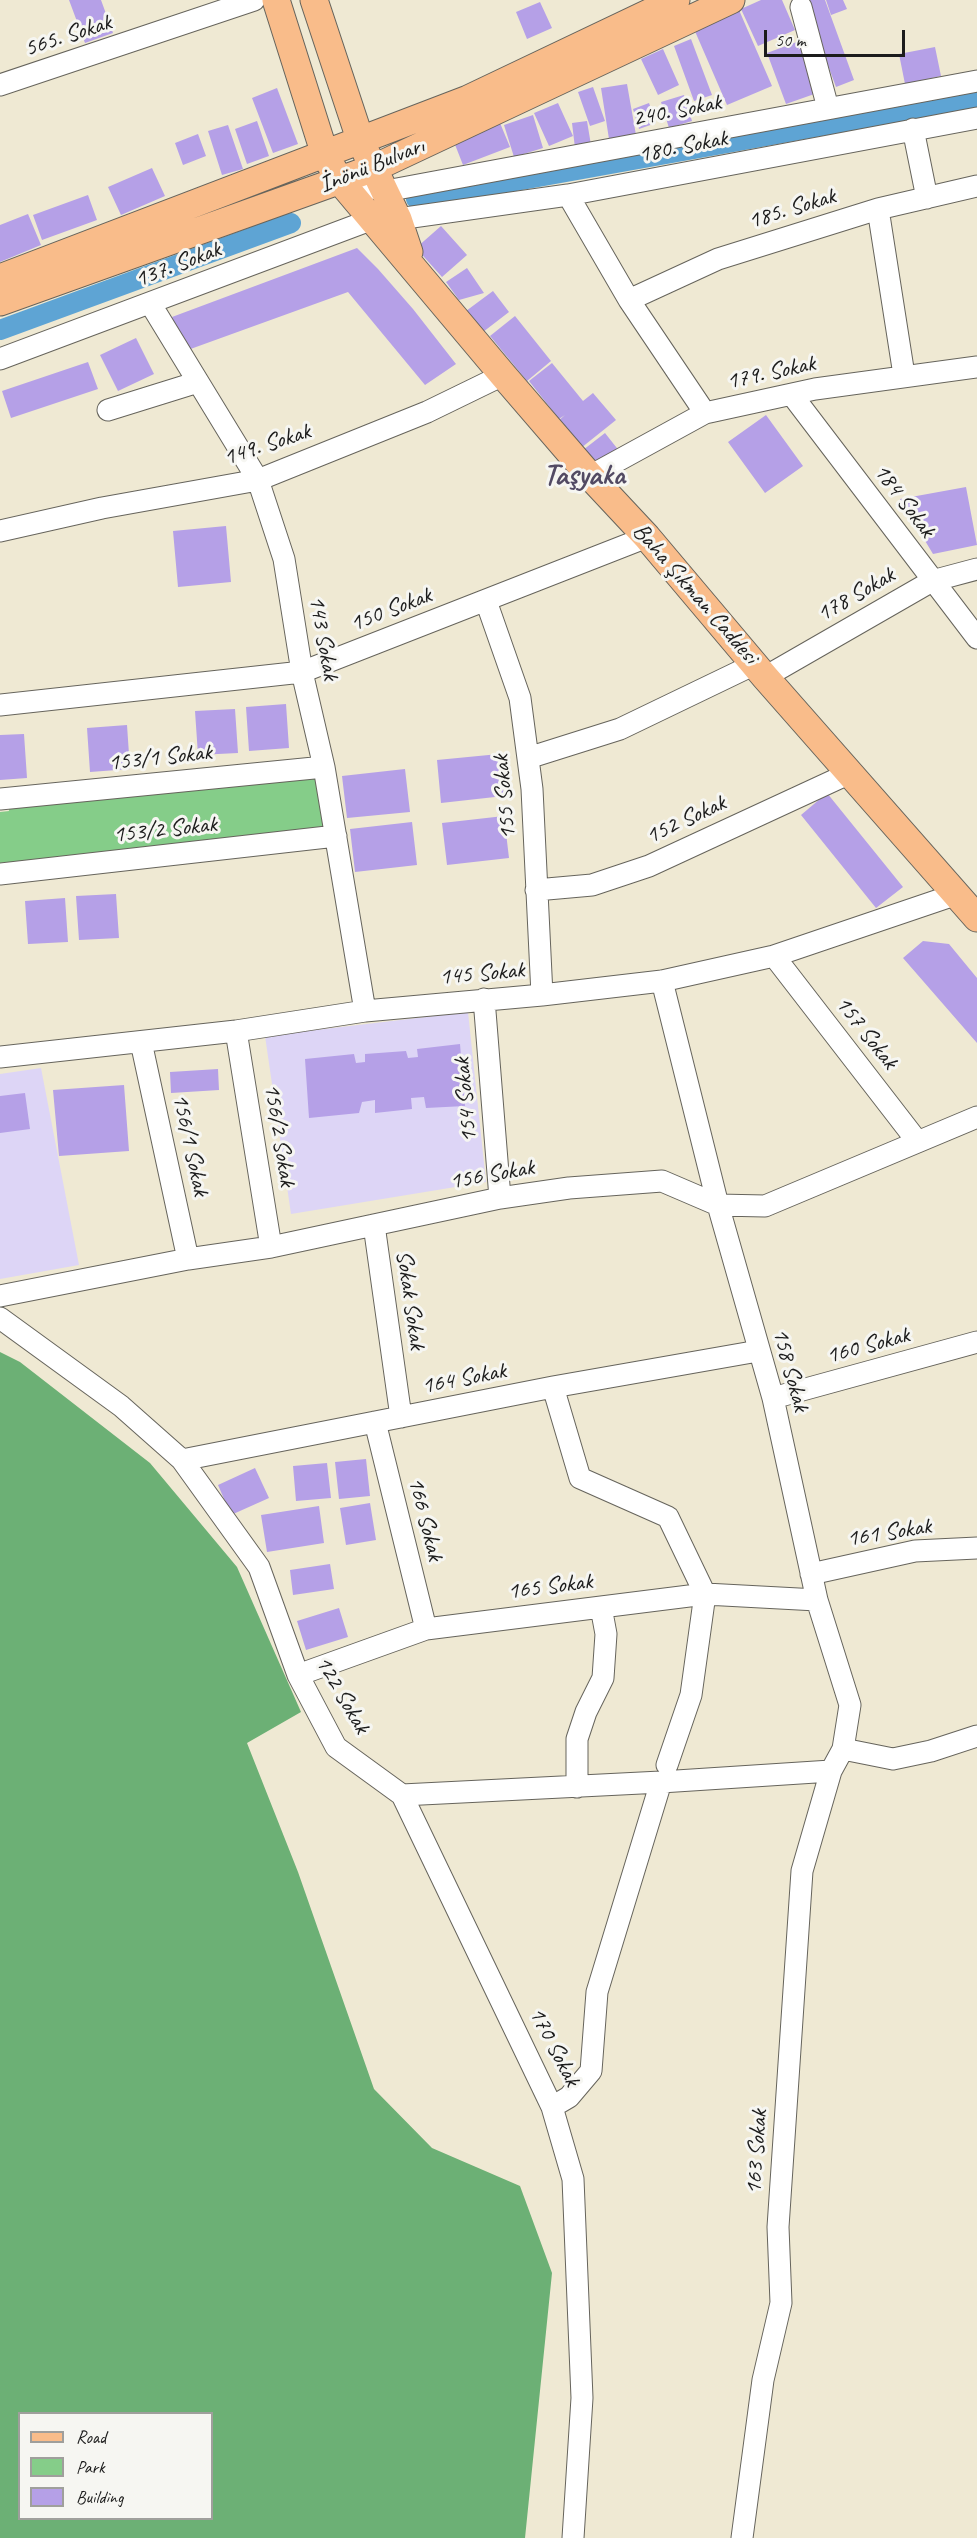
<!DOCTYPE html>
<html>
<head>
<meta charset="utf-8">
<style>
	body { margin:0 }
	#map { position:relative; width:977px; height:2538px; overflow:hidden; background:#efe9d3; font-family:Caveat,sans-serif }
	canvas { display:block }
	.legend { position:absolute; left:18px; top:2412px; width:195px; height:108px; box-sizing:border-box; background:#f6f6f2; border:2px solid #9f9f9c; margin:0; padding:8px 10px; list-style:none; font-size:18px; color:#1c1c1c }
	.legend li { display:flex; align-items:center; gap:12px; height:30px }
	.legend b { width:30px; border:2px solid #9f9f9c }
	.scale { position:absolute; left:764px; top:30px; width:141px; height:27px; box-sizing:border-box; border:3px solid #1c1c1c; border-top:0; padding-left:8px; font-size:18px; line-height:21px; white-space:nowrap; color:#1c1c1c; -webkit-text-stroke:4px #f6f6f2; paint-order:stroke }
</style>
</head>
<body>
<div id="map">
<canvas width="977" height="2538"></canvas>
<ul class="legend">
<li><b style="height:8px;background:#f9bc8a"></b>Road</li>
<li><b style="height:16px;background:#85cd89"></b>Park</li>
<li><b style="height:16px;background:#b5a0e7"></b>Building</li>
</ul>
<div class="scale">50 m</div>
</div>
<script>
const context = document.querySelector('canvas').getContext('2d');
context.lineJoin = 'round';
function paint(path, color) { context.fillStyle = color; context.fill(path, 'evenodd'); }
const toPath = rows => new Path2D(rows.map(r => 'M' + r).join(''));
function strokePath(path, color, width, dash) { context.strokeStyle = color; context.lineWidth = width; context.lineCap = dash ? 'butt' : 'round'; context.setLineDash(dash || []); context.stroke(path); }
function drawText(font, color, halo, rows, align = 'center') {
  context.font = font + ' Caveat,sans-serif'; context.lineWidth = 6; context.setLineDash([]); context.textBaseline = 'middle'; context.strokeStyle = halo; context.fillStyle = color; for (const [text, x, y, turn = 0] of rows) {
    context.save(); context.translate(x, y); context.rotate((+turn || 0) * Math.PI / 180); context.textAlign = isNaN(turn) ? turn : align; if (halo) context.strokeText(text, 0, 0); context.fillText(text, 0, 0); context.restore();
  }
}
paint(toPath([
	[468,1012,486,1182,291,1214,265,1036],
	[41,1068,79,1265,0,1279,0,1074]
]), '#ddd5f6');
paint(toPath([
	[324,767,336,836,0,863,0,812,9,811,8,798]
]), '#85cd89');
paint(toPath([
	[0,1352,20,1362,150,1463,237,1567,301,1712,247,1743,298,1872,374,2089,432,2148,520,2186,552,2273,525,2538,0,2538],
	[20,2414,212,2414,212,2518,20,2518]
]), '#6cb075');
strokePath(toPath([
	[416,199,977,98],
	[0,330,291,223]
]), '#5ea4d4', 20);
paint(toPath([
	[69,0,101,0,113,33,85,43],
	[761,0,782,0,795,30,758,46,741,9],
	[804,0,825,0,854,80,836,87],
	[826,0,843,0,847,9,831,15],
	[540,2,552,28,527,39,516,12],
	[739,10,772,86,727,105,694,29],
	[691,39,712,95,694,101,674,46],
	[802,40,820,92,786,104,767,53],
	[935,47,941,76,905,84,899,54],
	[663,49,679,85,658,95,641,59],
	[627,84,636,135,609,139,601,88],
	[593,87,605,121,590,126,578,92],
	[277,88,298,144,273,153,252,98],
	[684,95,692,121,669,128,661,102],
	[558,103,573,136,549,146,534,113],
	[649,103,656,123,639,129,633,109],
	[533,115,543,148,514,157,504,125],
	[257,121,269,156,247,164,235,129],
	[587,121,591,145,575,148,572,123],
	[500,123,510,147,463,165,454,142],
	[228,125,243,169,222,175,208,131],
	[198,134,206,156,183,165,175,143],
	[152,168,165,196,121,215,108,187],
	[88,195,97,220,42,240,33,215],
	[28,214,41,245,0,262,0,225],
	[441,226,467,255,442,277,416,248],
	[357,248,378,269,413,309,456,364,425,385,348,292,185,351,172,317],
	[467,268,484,293,459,300,446,282],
	[493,291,509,312,483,332,466,311],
	[515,316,551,361,527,381,490,336],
	[136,338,154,374,118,391,100,355],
	[88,362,98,389,11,418,2,391],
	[552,363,583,401,593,393,616,420,581,448,558,421,565,415,559,419,529,381],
	[766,415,803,466,765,493,728,442],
	[605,433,620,452,598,469,583,450],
	[966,487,977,545,933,554,900,499],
	[226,526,231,582,178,587,173,531],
	[286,704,289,748,249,751,246,707],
	[235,709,238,753,198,755,195,711],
	[127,725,130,769,90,772,87,728],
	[24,734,27,778,0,780,0,735],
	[499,754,504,796,441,803,437,760],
	[405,769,410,812,347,818,342,776],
	[827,793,903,887,876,908,801,815],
	[504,816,509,858,447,865,442,823],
	[412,822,417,865,355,872,350,829],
	[116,894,119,938,79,940,76,896],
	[65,898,68,942,28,944,25,901],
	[923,941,949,944,977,978,977,1043,903,958],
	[460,1044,465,1106,426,1108,424,1097,411,1098,412,1109,375,1113,375,1100,362,1102,359,1113,309,1118,305,1059,354,1054,356,1063,365,1062,365,1054,406,1051,408,1058,418,1057,417,1049],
	[218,1069,219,1090,171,1093,170,1072],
	[124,1085,129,1151,59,1156,53,1090],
	[25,1093,30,1129,0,1133,0,1096],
	[366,1459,370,1496,339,1499,335,1462],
	[327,1463,331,1498,296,1501,293,1466],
	[255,1468,269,1498,231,1515,218,1485],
	[370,1503,376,1540,346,1545,340,1508],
	[319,1506,324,1543,267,1552,261,1515],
	[330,1564,334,1589,293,1595,290,1570],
	[339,1608,348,1637,306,1650,297,1621]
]), '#b5a0e7');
const minor = toPath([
	[801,7,828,108],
	[0,85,254,0],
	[913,129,927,198],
	[340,181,386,191,977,81],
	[568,195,629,300,705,413],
	[878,209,904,375],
	[398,219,568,195,977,118],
	[629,300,718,259,878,209,977,186],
	[150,303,258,480,284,559,302,672,324,767,365,1011],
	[0,359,373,219],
	[792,395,977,638],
	[108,410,198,382],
	[590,476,705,413,815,389,977,367],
	[0,531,102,508,258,480,427,412,503,375],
	[486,601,520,698,532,789,542,995],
	[765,677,932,581,977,569],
	[0,705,302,672,647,537],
	[528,758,620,729,755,664],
	[0,799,324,767],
	[0,874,336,836],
	[536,890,592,885,649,866,850,773],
	[774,956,917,1141],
	[662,981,718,1205,773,1398,817,1600,850,1705,843,1749,831,1771,802,1871,778,2227,781,2303,763,2380,742,2538],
	[484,999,500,1198],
	[236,1031,271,1247],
	[141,1042,188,1259],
	[0,1057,236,1031,365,1011,542,995,662,981,774,956,957,894],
	[374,1225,401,1417],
	[0,1296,188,1259,271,1247,500,1198,569,1188,662,1181,718,1205,765,1206,977,1117],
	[0,1318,121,1406,182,1460,259,1567,298,1675,336,1747,402,1795,661,1782,831,1771],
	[553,1387,580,1478,668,1517,705,1594,691,1695,667,1765],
	[773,1398,977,1342],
	[375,1422,426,1629],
	[182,1460,553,1387,758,1351],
	[811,1574,915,1551,977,1548],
	[298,1675,426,1629,705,1594,817,1600],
	[843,1749,893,1759,931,1751,977,1736],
	[577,1787,577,1739,586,1712,603,1678,606,1634,601,1607],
	[402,1795,552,2107,573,2179,582,2398,573,2538],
	[552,2107,569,2097,591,2071,597,1992,661,1782]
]);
const major = toPath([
	[276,0,325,155,340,181,503,375,590,476,647,537,765,677,977,918],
	[314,0,361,142,398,219,409,252],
	[0,278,468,99,676,0],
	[0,302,374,168,731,0]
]);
strokePath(minor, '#66645c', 23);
strokePath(major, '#66645c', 29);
strokePath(minor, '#fff', 21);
strokePath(major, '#f9bc8a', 27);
drawText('24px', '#1c1c1c', '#f6f6f2', [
	["565. Sokak",68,36,-18],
	["240. Sokak",677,111,-11],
	["180. Sokak",683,147,-11],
	["İnönü Bulvarı",372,166,-22],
	["185. Sokak",792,209,-17],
	["137. Sokak",178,265,-21],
	["179. Sokak",771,373,-12],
	["149. Sokak",267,445,-18],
	["184 Sokak",904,501,53],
	["Baha Şıkman Caddesi",695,594,49],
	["178 Sokak",856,595,-30],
	["150 Sokak",391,610,-21],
	["143 Sokak",323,638,80],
	["153/1 Sokak",160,758,-6],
	["155 Sokak",505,797,-95],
	["152 Sokak",686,820,-25],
	["153/2 Sokak",165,830,-6],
	["145 Sokak",482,974,-5],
	["157 Sokak",866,1033,52],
	["154 Sokak",466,1100,-95],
	["156/2 Sokak",279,1135,81],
	["156/1 Sokak",190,1145,78],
	["156 Sokak",492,1175,-10],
	["Sokak Sokak",410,1300,82],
	["160 Sokak",868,1346,-15],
	["158 Sokak",790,1370,75],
	["164 Sokak",464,1379,-11],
	["166 Sokak",425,1519,76],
	["161 Sokak",889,1533,-9],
	["165 Sokak",550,1587,-7],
	["122 Sokak",342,1695,60],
	["170 Sokak",554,2047,63],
	["163 Sokak",757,2152,-86]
]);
drawText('bold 30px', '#524a63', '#f6f6f2', [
	["Taşyaka",584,476]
]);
</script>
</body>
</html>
